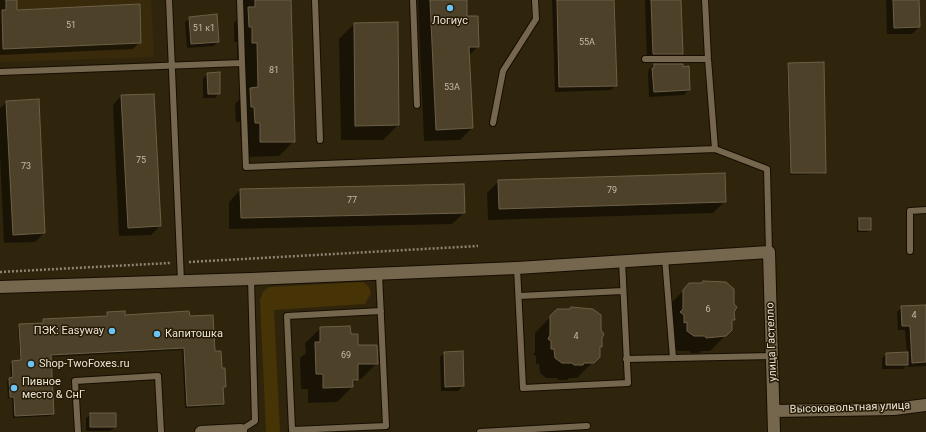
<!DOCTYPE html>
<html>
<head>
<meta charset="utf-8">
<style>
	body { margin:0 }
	canvas { display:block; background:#2f240c }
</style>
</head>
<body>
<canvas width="926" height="432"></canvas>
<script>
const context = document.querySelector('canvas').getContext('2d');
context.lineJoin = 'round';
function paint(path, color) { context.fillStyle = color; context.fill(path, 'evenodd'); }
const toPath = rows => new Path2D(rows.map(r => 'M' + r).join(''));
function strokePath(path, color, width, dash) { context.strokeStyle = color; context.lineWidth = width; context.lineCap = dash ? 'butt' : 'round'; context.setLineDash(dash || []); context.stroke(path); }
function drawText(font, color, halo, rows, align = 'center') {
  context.font = font + ' Roboto,sans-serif'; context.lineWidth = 3; context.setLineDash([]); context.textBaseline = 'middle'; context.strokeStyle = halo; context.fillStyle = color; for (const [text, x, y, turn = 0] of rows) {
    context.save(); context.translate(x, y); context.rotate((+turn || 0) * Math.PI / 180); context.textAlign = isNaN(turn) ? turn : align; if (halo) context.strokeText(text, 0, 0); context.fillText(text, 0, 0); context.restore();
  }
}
paint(toPath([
	[0,0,151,0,154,57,0,62]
]), '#392a0b');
paint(toPath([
	[363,282,369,287,371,293,365,304,274,310,280,432,266,432,260,300,263,292,269,287]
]), '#463306');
paint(toPath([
	[0,0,16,0,17,11,140,42,133,49,0,55],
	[240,0,290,0,294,141,279,156,245,157,245,137,240,137,240,122,236,122,235,104,243,96,242,58,237,58,237,42,234,42,234,23,240,17],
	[418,0,466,0,466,17,478,46,469,56,472,128,460,140,424,141],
	[552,0,613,0,616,85,611,90,555,92],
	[645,0,680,0,682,54,675,61,647,61],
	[886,0,918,0,919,27,912,34,887,34],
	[190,18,218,42,214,46,187,48,185,22],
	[354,24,398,125,383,140,341,140,339,39],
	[654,64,682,64,689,90,684,95,649,97,648,74,649,69],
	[789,64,825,172,823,174,790,175,787,67],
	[208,74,219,93,215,98,203,98,203,78],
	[121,96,160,226,151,235,119,236,113,105],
	[7,102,44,233,35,242,4,243,0,156,0,108],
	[499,181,725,201,713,213,488,220,487,193],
	[240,190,464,213,452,224,229,229,229,202],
	[859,219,870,229,868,232,857,232,857,221],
	[690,284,733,311,734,320,731,323,731,330,710,351,701,351,699,353,691,353,689,351,678,351,672,347,669,330,666,328,668,325,668,306],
	[926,306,926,366,907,367,907,365,903,369,882,369,882,358,887,354,907,353,905,330,898,330,897,312,902,307],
	[557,310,601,338,601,346,599,349,599,356,577,378,569,378,567,380,558,380,557,378,546,378,540,373,539,364,536,364,536,356,533,354,535,352,535,333],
	[107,313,124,316,189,317,214,352,221,369,225,386,222,389,223,404,221,406,185,408,182,350,50,357,53,414,51,416,13,418,12,398,8,398,7,381,11,379,10,364,12,362,20,361,18,328,20,325,41,324,43,320,105,317],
	[321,328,350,335,357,346,376,364,361,379,357,379,352,387,337,402,308,403,308,389,301,389,300,358,306,353,305,343],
	[444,353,463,386,458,391,441,391,440,357],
	[91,414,115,427,110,431,86,431,86,418]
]), '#0007');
const building = toPath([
	[6,0,17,0,17,10,140,4,141,43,3,49,2,10,6,10,6,0],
	[255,0,291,0,295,142,260,142,260,123,255,123,254,107,251,107,250,88,258,87,257,43,252,43,252,27,249,27,248,7,255,7,255,0],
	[430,0,467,0,467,16,478,16,479,47,469,47,473,128,436,130,430,0],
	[557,0,614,0,617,86,559,87,557,0],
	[651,0,681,0,683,54,653,54,651,0],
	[893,0,919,0,920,27,894,28,893,0],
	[217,14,219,42,191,44,189,17,217,14],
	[398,22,399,125,355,126,354,23,398,22],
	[824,62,826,173,791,173,788,63,824,62],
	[654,64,683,64,683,67,689,66,690,90,654,92,652,68,654,68,654,64],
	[220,72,220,94,208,94,207,73,220,72],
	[154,94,161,226,128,228,121,95,154,94],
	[39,99,45,233,13,235,6,101,39,99],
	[725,173,726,202,499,209,498,180,725,173],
	[464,184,465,213,241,218,240,189,464,184],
	[859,218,871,218,871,230,859,230,859,218],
	[703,281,726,282,734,289,734,304,737,307,734,312,735,320,732,320,732,330,726,336,706,338,705,336,694,336,687,331,687,322,684,323,684,315,680,312,683,309,683,290,689,283,702,283,703,281],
	[926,305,926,362,912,363,910,326,902,326,901,306,926,305],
	[571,307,593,309,601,315,601,330,604,334,602,338,602,347,600,346,600,357,594,363,584,363,583,365,574,365,572,363,562,363,555,358,554,349,551,349,551,341,548,339,550,335,550,316,557,309,570,309,571,307],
	[125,311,125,315,189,311,190,316,213,315,215,351,221,351,222,368,225,368,226,387,223,387,224,404,187,406,184,348,51,355,54,414,15,416,14,397,10,397,9,378,13,377,12,361,21,360,19,324,43,323,43,319,107,316,107,312,125,311],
	[350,326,351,334,358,334,358,345,377,345,378,364,358,364,358,380,353,380,353,387,323,388,323,374,316,374,315,342,320,342,320,327,350,326],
	[463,351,464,386,445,387,444,352,463,351],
	[908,352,908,365,886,365,886,353,908,352],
	[90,413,116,413,116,427,90,427,90,413]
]);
paint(building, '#4d4129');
strokePath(building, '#6c5f46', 1);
const lane = toPath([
	[169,0,181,281],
	[240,0,242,63],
	[315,0,320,140],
	[413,0,417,105],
	[705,0,708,59,715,149,767,169,769,252],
	[645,59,708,59],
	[0,72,242,63,246,167,715,149],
	[493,123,503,71,536,19,535,0],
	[910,251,910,211,926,210],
	[665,258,673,358,772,356],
	[517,268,523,388,628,383,622,261],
	[379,274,386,426,292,430,287,316,381,311],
	[519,296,623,291],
	[626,359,673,358],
	[241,430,255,421,251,279],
	[78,432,75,381,158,376,161,432],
	[480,432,587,426]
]);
const street = toPath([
	[0,287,251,279,517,268,769,252,774,432],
	[774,411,894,409,926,405],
	[201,432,241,430,241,432]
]);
strokePath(lane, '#170d00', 8);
strokePath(street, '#170d00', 14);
strokePath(toPath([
	[189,262,478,246],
	[0,272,170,263]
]), '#8d8472', 2.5, [2, 2]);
strokePath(lane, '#74674e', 6);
strokePath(street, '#74674e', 12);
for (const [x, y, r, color] of [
	[450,8,4,"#6ac3f1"],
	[112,331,4,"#6ac3f1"],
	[157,334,4,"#6ac3f1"],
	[31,364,4,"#6ac3f1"],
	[14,388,4,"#6ac3f1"]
]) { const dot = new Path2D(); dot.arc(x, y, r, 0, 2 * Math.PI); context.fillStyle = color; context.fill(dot); strokePath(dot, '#251a04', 1.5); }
drawText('9px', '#c4bbab', null, [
	["51",71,26],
	["51 к1",204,29],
	["55А",587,43],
	["81",274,71],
	["53А",452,88],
	["75",141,161],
	["73",26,167],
	["79",612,191],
	["77",352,201],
	["6",708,310],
	["4",914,316],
	["4",576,337],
	["69",346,356]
]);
drawText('11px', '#ebe4d6', '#251a04', [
	["Логиус",450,21,"center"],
	["ПЭК: Easyway",104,331,"right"],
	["Капитошка",165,334],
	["Shop-TwoFoxes.ru",39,364],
	["Пивное",22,382],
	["место & СнГ",22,395]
], 'left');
drawText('11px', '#ebe4d6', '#251a04', [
	["улица Гастелло",772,342,-92],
	["Высоковольтная улица",850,408,-2]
]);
</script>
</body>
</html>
